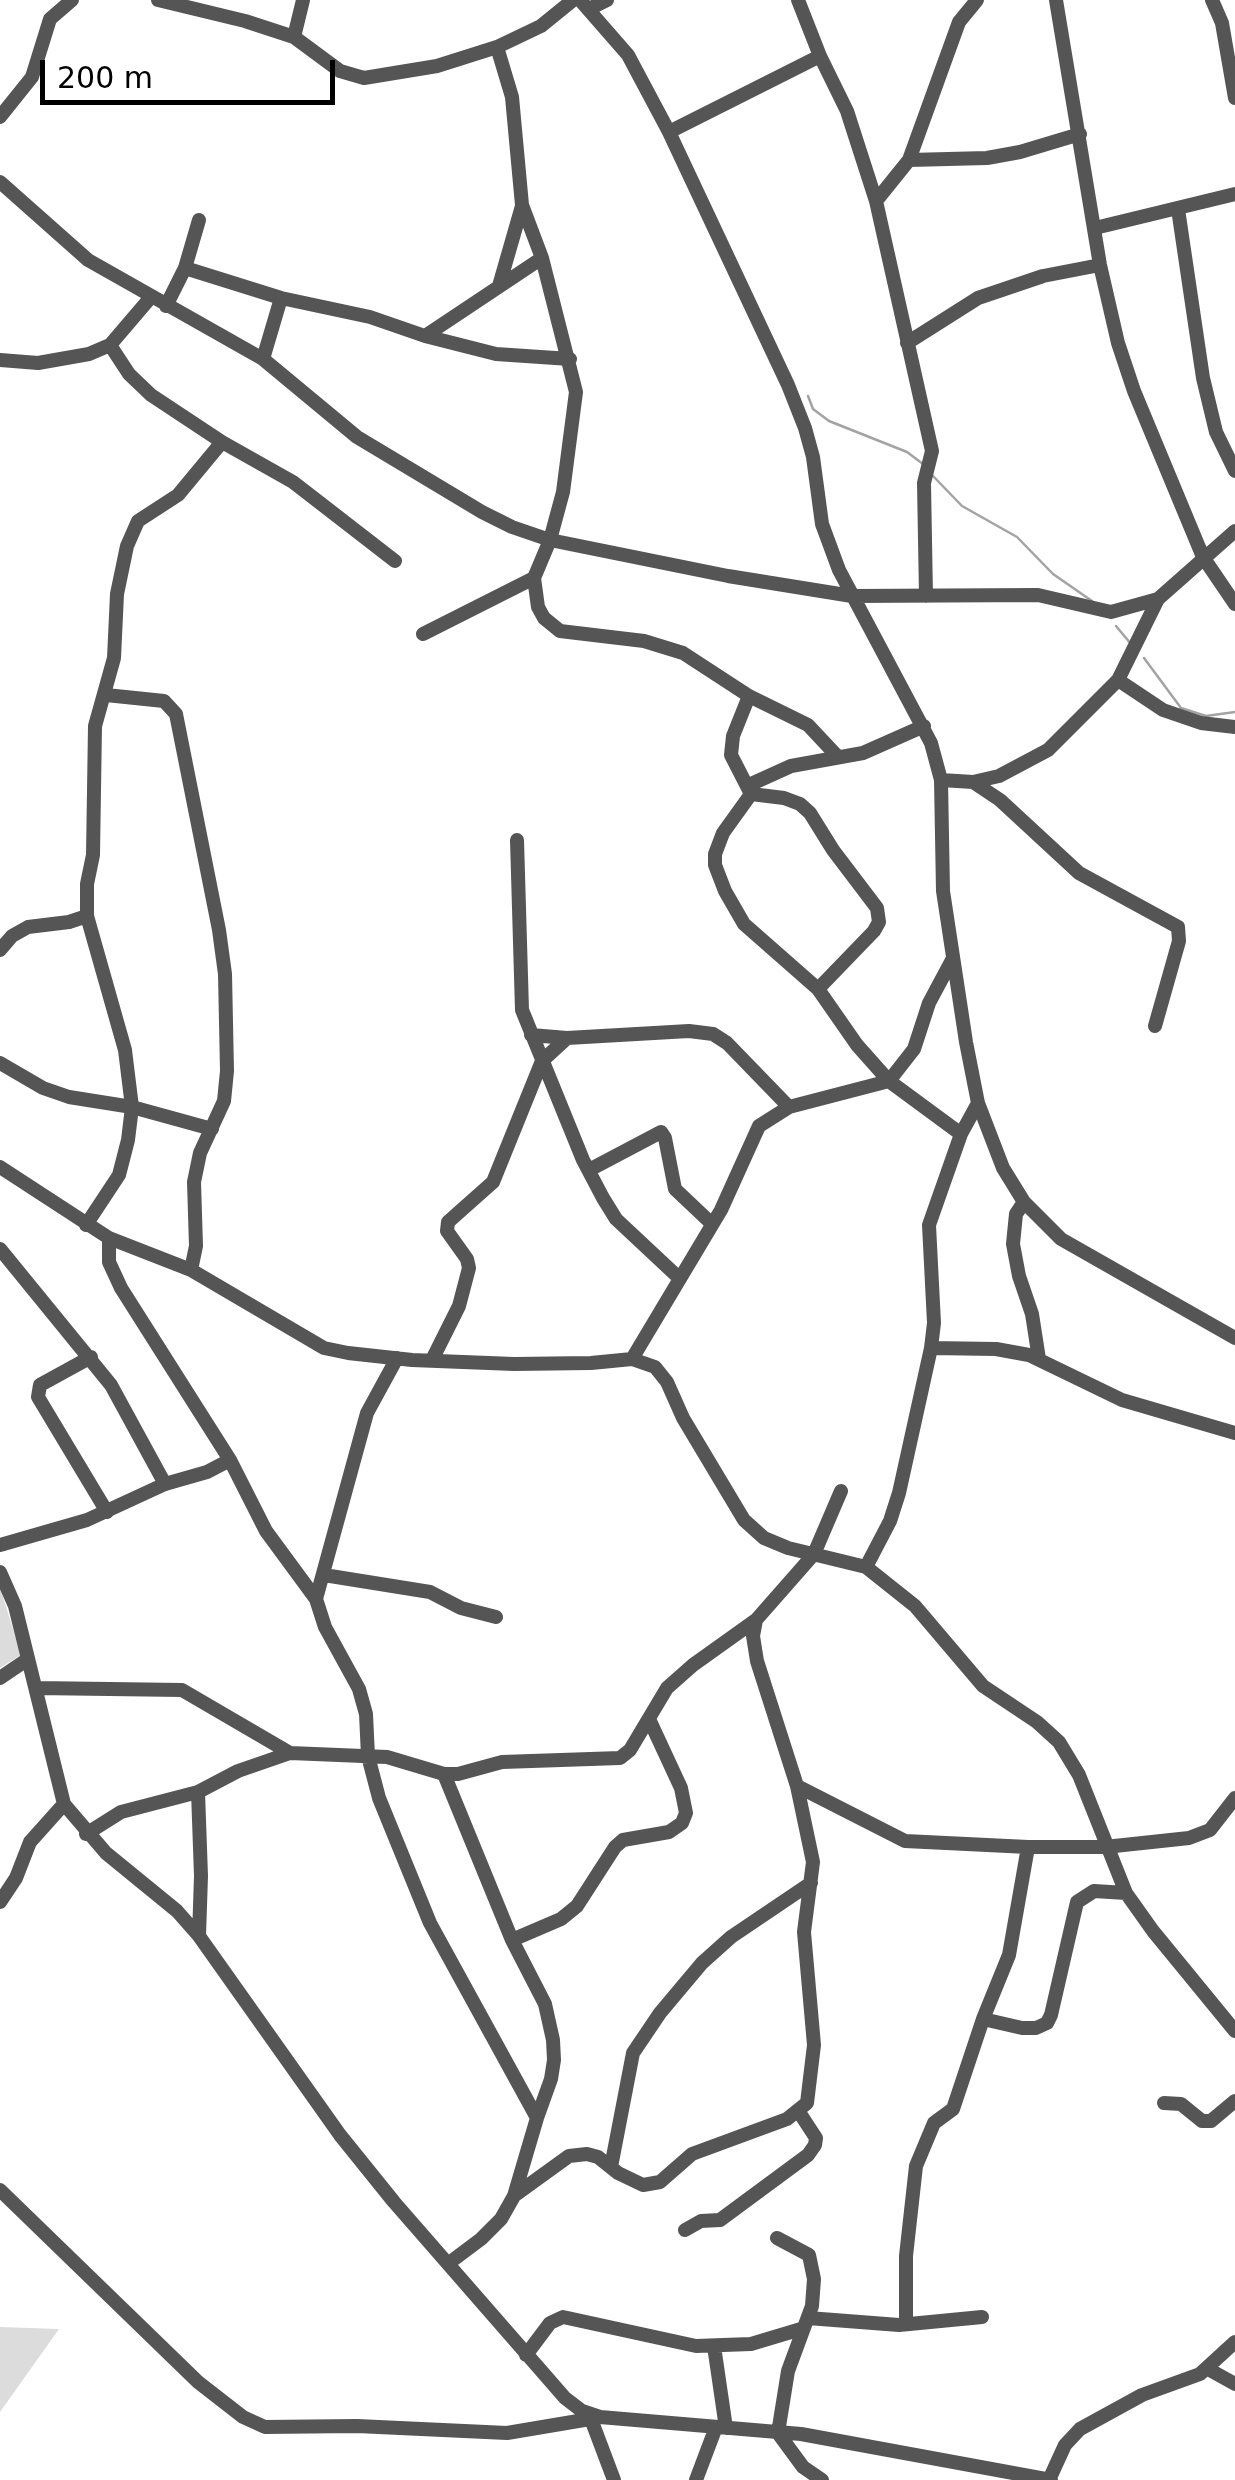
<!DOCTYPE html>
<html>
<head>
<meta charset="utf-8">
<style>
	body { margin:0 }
	#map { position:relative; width:1235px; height:2480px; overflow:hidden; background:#fff; font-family:"DejaVu Sans",sans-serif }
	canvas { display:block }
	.scale { position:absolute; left:40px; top:60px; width:295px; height:45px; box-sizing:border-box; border:5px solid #000; border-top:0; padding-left:12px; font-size:30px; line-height:35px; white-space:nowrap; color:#000; -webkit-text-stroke:8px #fff; paint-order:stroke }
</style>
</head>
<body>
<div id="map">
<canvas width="1235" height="2480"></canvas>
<div class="scale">200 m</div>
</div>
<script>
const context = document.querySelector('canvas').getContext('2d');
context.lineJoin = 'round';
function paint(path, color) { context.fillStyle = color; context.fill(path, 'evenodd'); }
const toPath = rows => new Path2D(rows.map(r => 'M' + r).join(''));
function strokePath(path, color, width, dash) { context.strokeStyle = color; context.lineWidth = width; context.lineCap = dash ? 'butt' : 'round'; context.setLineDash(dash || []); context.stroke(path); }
paint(toPath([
	[0,1587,21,1655,0,1668],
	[0,2327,59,2329,0,2412]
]), '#dcdcdc');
strokePath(toPath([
	[808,396,813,409,829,421,907,452,923,464],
	[933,476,962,506,1017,537,1053,574,1092,601],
	[1116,626,1131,644],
	[1144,658,1181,708,1206,716,1235,712]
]), '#a3a3a3', 2.5);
strokePath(toPath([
	[158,0,245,21,294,37,340,71,364,78,437,66,497,47,541,26,573,0],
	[580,0,628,55,669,132,788,385,805,428,813,457,822,524,839,570,931,743,941,780,943,891,966,1042,978,1103,1003,1168,1024,1202,1061,1239,1235,1338],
	[798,0,820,56],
	[1056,0,1100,265,1118,343,1134,391,1203,557,1235,604],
	[1212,0,1222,23,1235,98],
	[589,9,607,0],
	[294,37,303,0],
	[497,47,512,97,522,205,542,258,576,392,563,492,550,540,534,578,538,607,544,618,560,631,644,641,683,653,749,696,733,736,731,755,751,794,723,833,715,854,715,865,725,891,744,924,818,989,857,1045,889,1081,961,1134],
	[0,117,32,77,50,19,72,0],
	[669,132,820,56,847,111,876,201,909,160,959,22,977,0],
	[909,160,987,158,1020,152,1080,134],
	[0,182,88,260,263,359,357,437,482,512,512,527,550,540,728,576,852,596,1038,595,1111,612,1158,599,1235,531],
	[876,201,932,451,924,483,926,596],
	[1178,209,1203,378,1216,432,1235,471],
	[1095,228,1235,194],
	[185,268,281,298,370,317,425,336,542,258],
	[499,286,522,206],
	[166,306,185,268,199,220],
	[425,336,496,354,570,359],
	[907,343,978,298,1043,276,1100,265],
	[110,345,129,374,151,395,222,442,293,482,395,561],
	[263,359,281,298],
	[0,360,38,363,89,354,110,345,151,297],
	[423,634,534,578],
	[1118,680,1163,710,1201,723,1235,727],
	[106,695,164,701,176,714,219,930,225,974,227,1071,224,1101,200,1153,194,1182,196,1246,191,1270],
	[749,696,808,725,838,757],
	[941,780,973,782,999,776,1048,750,1118,680,1158,599],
	[973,782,1000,800,1079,873,1178,927,1179,941,1155,1026],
	[749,785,791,766,863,753,924,726],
	[751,794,784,798,800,804,810,813,833,850,877,908,879,922,874,931,818,989],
	[517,840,522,1010,583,1160,603,1198,616,1219,678,1277],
	[0,950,12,936,28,927,69,922,87,916],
	[531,1035,567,1038,689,1031,713,1034,727,1043,789,1107],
	[0,1063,43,1088,69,1097,132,1107,212,1129],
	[0,1167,109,1238,191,1270,324,1348,348,1353,412,1360,514,1364,591,1363,632,1359,655,1367,667,1382,683,1418,744,1520,764,1538,788,1548,866,1567,915,1606,983,1686,1037,1722,1059,1742,1079,1775,1126,1893,1153,1931,1235,2031],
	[589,1170,661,1132,665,1138,675,1189,712,1224],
	[1024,1202,1016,1214,1013,1244,1019,1276,1032,1314,1039,1359],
	[86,1225,119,1175,128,1140,132,1107,125,1050,87,916,87,884,93,855,95,726,114,658,117,594,127,546,138,521,178,495,222,442],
	[109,1238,109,1262,121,1288,230,1460,266,1531,316,1599],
	[0,1249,111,1385,165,1484],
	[931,1348,996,1349,1029,1355,1122,1400,1235,1433],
	[91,1357,40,1385,38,1397,107,1512],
	[397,1358,367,1413,316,1599,325,1627,359,1689,366,1714,368,1756,379,1798,430,1923,537,2118,514,2196,501,2219,481,2239,449,2263],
	[632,1359,721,1210,759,1126,789,1107,889,1081,914,1049,929,1003,952,960],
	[432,1360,459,1306,469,1268,467,1259,447,1231,448,1222,493,1182,542,1061,567,1038],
	[0,1545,87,1520,165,1484,207,1472,230,1460],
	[866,1567,890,1521,899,1493,931,1348,934,1323,929,1225,961,1134,978,1103],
	[0,1572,15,1606,64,1804,106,1853,177,1911,199,1936,340,2135,394,2202,565,2398,582,2411,600,2417,801,2434,1051,2480],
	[324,1575,430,1592,461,1608,496,1617],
	[0,1678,28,1659],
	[36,1688,182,1690,290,1753],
	[444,1774,512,1940,545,2004,553,2040,554,2060,551,2079,537,2118],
	[797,1786,905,1841,1028,1847,1105,1847,1189,1838,1210,1830,1235,1798],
	[198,1792,201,1876,199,1936],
	[86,1834,121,1812,198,1792,238,1771,290,1753,387,1757,444,1774,458,1774,502,1762,620,1758,630,1750,667,1688,693,1665,756,1620],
	[1028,1847,1009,1955,983,2019,1022,2028,1036,2028,1047,2023,1051,2015,1077,1902,1094,1891,1126,1893],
	[0,1902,16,1878,30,1842,64,1804],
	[512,1940,561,1919,577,1906,615,1847,623,1840,669,1832,682,1823,686,1813,681,1788,649,1719],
	[1164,2103,1181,2104,1202,2121,1211,2121,1235,2101],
	[611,2167,633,2053,660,2013,702,1963,731,1937,811,1883],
	[0,2190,198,2382,243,2417,265,2427,357,2426,507,2433,596,2418],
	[515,2195,569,2156,587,2154,598,2157,618,2173,643,2185,660,2182,692,2154,787,2119,807,2103,814,2045,804,1932,813,1862,797,1786,757,1661,753,1636,756,1620,814,1554,841,1491],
	[685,2230,701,2221,720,2220,808,2155,815,2145,816,2138,799,2112],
	[777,2238,809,2255,814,2279,812,2306,788,2371,778,2433,803,2467,822,2480],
	[808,2318,899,2325,982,2317],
	[906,2324,906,2256,916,2166,934,2123,953,2109,983,2019],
	[714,2346,726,2428],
	[526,2355,550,2323,563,2317,696,2346,751,2344,801,2329],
	[1208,2369,1235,2384],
	[591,2419,614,2480],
	[696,2480,716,2427],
	[1049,2480,1065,2445,1080,2429,1142,2395,1200,2374,1235,2342]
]), '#555', 14);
</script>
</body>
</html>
